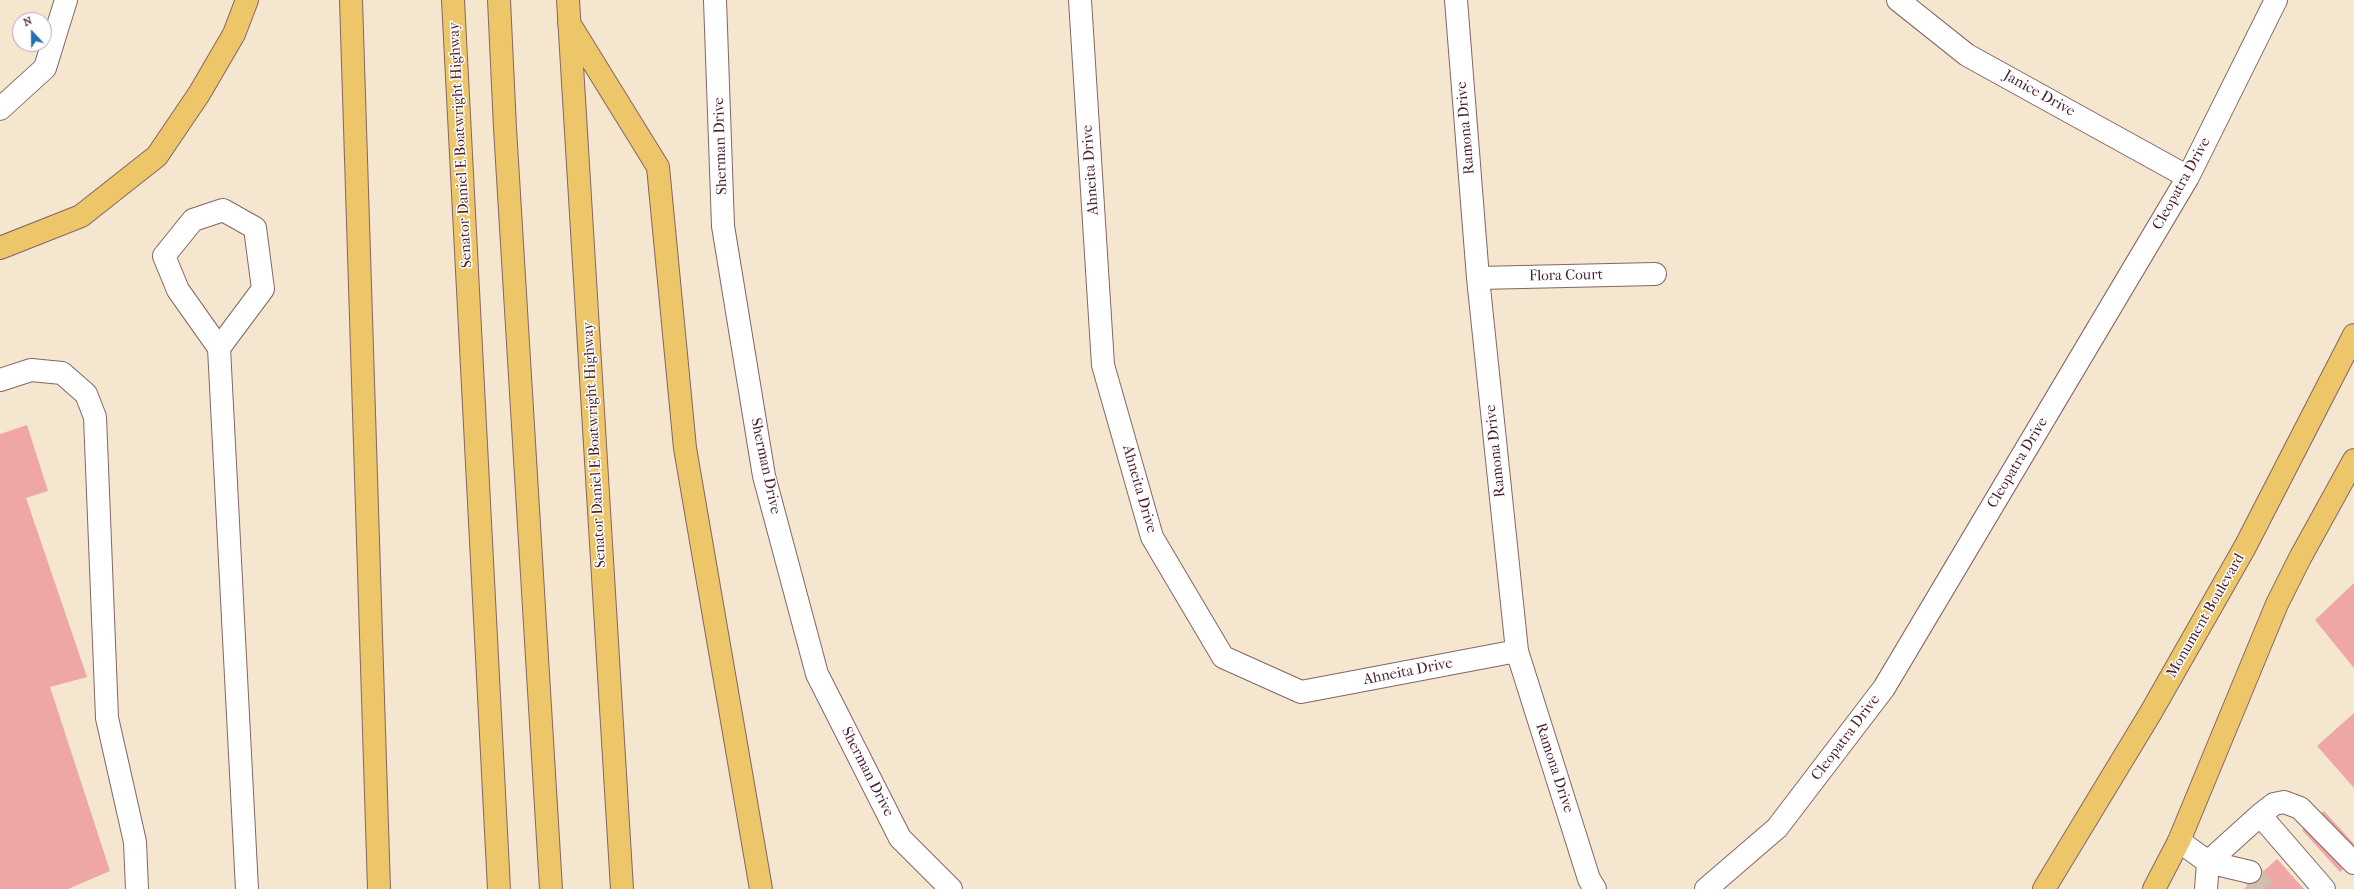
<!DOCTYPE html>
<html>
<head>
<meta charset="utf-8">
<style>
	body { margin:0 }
	#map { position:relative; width:2354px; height:889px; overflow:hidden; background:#f4e6cf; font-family:"IM FELL French Canon",serif }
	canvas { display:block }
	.north { position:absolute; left:12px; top:12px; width:40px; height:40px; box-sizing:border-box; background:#fff; border:1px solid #b7a5aa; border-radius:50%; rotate:338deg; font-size:11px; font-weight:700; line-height:16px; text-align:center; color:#4a1f2b }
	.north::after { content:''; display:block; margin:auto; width:14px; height:18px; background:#1f6fb2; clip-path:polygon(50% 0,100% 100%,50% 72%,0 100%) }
</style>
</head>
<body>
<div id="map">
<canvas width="2354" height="889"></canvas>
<div class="north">N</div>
</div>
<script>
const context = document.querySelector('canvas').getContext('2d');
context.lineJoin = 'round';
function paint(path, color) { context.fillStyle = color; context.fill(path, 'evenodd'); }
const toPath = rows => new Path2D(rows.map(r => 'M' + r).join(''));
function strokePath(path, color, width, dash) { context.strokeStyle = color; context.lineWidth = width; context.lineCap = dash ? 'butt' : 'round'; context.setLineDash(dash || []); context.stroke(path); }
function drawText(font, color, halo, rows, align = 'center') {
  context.font = font + ' "IM FELL French Canon",serif'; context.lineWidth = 3; context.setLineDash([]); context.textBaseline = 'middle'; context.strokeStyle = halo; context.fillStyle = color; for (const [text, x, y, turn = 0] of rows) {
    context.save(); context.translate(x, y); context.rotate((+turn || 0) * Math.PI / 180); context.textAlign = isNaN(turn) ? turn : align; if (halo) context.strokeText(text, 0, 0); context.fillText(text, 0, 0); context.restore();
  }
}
paint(toPath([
	[27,425,48,491,26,498,87,677,50,687,110,871,68,889,0,889,0,434],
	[2354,583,2354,668,2315,620],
	[2354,713,2354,788,2317,746],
	[2324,811,2354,844,2354,859,2340,872,2302,830],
	[2277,859,2304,889,2244,889]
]), '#efa7a5');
strokePath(toPath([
	[2250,872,2264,889]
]), '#d2beae', 22, [22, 11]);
const minor = toPath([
	[715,0,723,226,764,476,817,674,900,838,951,889],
	[1080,0,1103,365,1152,537,1223,657,1301,692,1517,651],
	[1456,0,1478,278,1517,651,1589,879,1595,889],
	[1898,0,1967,55,2188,177],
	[0,109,45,68,66,0],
	[1478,278,1655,274],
	[219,348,263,289,255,228,223,210,193,220,164,256,178,290,219,348,247,889],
	[0,380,31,370,62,373,86,394,95,417,107,718,135,842,137,889],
	[2260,815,2274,804,2284,802,2300,808,2354,863],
	[2179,841,2208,862,2260,815,2324,889],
	[1706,889,1777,828,1884,688,2188,177,2276,0],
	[2206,889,2208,862,2250,872]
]);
const major = toPath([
	[2044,889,2150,714,2245,547,2354,335],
	[2154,889,2179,841,2277,604,2300,558,2354,460]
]);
const highway = toPath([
	[351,0,379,889],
	[453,0,499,889],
	[499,0,505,128,551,889],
	[568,0,622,889],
	[569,23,658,167,685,448,761,889],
	[0,248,81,216,157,156,199,94,234,34,247,0]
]);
strokePath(minor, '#866564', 24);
strokePath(major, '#866564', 24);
strokePath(highway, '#866564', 24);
strokePath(minor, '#fff', 22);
strokePath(major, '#ecc669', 22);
strokePath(highway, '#ecc669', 22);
drawText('15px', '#4a1f2b', '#fff', [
	["Janice Drive",2039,94,29],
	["Ramona Drive",1466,128,-95],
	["Senator Daniel E Boatwright Highway",461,145,-93],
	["Sherman Drive",721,146,-92],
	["Ahneita Drive",1091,170,-94],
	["Cleopatra Drive",2182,184,-61],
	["Flora Court",1566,276,-1],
	["Senator Daniel E Boatwright Highway",595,445,-93],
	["Ramona Drive",1496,451,-96],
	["Cleopatra Drive",2018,463,-59],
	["Sherman Drive",765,466,78],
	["Ahneita Drive",1139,489,74],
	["Monument Boulevard",2206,616,-60],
	["Ahneita Drive",1408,672,-11],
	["Cleopatra Drive",1846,738,-53],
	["Ramona Drive",1554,768,72],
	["Sherman Drive",867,772,63]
]);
</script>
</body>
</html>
